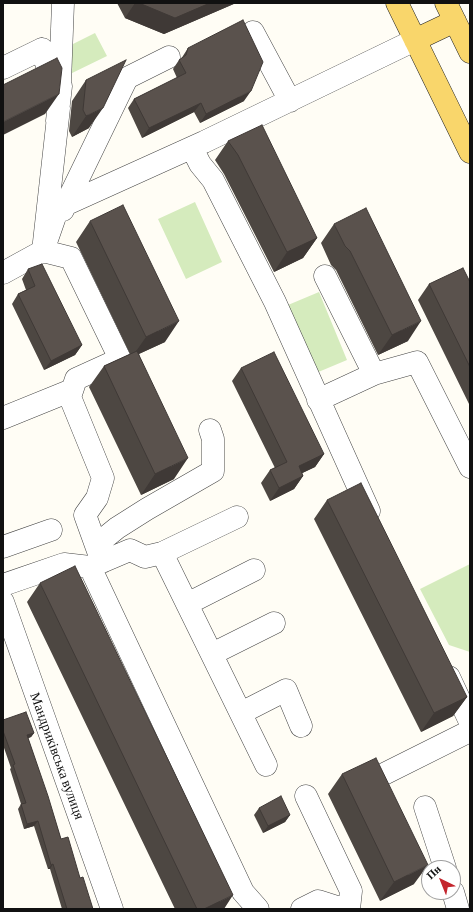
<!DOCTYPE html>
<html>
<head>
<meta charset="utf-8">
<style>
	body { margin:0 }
	#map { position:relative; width:473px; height:912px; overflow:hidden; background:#fffdf5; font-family:"Crimson Pro",serif }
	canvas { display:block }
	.frame { position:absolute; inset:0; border:4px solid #111; pointer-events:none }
	.north { position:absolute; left:421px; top:860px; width:40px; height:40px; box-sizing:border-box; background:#fff; border:1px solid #a0a0a0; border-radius:50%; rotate:317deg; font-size:11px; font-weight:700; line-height:16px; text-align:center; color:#111 }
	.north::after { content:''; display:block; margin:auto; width:14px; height:18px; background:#c4262e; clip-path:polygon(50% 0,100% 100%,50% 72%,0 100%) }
</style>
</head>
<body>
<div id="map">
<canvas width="473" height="912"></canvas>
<div class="frame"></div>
<div class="north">Пн</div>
</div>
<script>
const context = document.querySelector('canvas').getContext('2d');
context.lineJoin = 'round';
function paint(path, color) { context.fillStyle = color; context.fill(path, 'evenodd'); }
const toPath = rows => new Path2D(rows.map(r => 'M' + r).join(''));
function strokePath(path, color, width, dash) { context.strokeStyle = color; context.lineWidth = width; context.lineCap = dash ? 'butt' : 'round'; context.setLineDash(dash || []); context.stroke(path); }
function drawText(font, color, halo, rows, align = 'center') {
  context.font = font + ' "Crimson Pro",serif'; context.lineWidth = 4; context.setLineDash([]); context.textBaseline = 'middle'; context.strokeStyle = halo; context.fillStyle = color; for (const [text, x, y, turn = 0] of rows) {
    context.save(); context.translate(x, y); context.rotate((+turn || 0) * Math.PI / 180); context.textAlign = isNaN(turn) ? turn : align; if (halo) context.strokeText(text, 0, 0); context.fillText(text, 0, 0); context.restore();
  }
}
paint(toPath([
	[95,33,107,56,66,76,55,53],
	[195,202,222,262,186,279,158,219],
	[319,292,347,360,316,373,288,305],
	[470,564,470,652,449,645,420,589]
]), '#d5ebbd');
const minor = toPath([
	[253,32,290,101],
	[42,49,61,86,57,121],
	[3,68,42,49,46,63],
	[60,82,63,3],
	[59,108,43,251,71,258,120,359,76,379,70,397,103,478,97,498,85,515,102,562],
	[192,148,200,164,213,180,275,302,369,511],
	[63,210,127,78,169,57],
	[3,273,43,251,58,208,204,142,415,40],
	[325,276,374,374,417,362,470,467],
	[318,400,374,374],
	[3,418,72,390],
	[96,545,117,528,147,509,213,471,213,439,210,430],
	[3,547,51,530],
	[162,553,266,765],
	[90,567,130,550,145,557,162,553,237,517],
	[3,585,64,564,90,567,243,892,258,909],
	[3,602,112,909],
	[187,604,254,570],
	[212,654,274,623],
	[449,677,470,722],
	[241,713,286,690,301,726],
	[384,774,470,731],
	[306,796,351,891,349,909],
	[425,807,445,868],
	[453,892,458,909],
	[302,909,318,901,343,909]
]);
const major = toPath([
	[397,3,470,152],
	[446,3,470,52],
	[415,40,455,21]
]);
strokePath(minor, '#444', 23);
strokePath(major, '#222', 23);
strokePath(minor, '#fff', 22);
strokePath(major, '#f9d66b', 22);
paint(toPath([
	[117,3,236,3,164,34,125,18],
	[188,48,244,101,200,123,194,112,142,138,128,108,134,99,177,78,173,69,179,60,181,59],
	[86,80,89,128,72,137,69,131,72,101],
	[228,141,317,238,303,258,274,272,224,174,215,160],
	[90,221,165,342,139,354,174,479,141,495,89,387,104,366,130,354,76,242],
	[334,224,408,341,378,355,336,270,331,265,321,243],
	[28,269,82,345,75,355,44,370,12,304,18,294,26,290,22,279],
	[470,282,470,406,418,300,429,284],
	[241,368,324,454,315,467,302,473,303,476,294,489,270,501,261,483,270,470,275,468,232,381],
	[327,500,467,697,453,716,421,732,314,519],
	[40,583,224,909,175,909,27,602],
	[3,720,34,733,31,737,28,738,61,839,80,878,93,909,62,909,50,869,48,869,34,826,24,829,18,809,21,804,10,769,11,768,3,745],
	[342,774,414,884,380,901,328,794],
	[259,808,290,815,285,822,263,833,254,815]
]), '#4d4742');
paint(toPath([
	[135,3,236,3,164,34,125,18],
	[251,91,244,101,200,123,206,114],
	[59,94,45,114,3,135,3,122],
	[201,103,194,112,142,138,149,128],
	[103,108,89,128,72,137,86,116],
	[317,238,303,258,274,272,287,252],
	[179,321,165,342,132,357,146,337],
	[421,321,408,341,378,355,392,335],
	[82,345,75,355,44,370,51,361],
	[324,454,315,467,290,479,299,466],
	[188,458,174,479,141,495,155,474],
	[303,476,294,489,270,501,279,488],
	[467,697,453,716,421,732,434,713],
	[34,733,31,737,24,740,27,735],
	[290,815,285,822,263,833,268,826],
	[38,821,34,826,24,829,27,824],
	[53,864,50,869,48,869,51,865],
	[428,865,414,884,380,901,394,882],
	[233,895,224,909,204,909]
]), '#3f3936');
const building = toPath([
	[139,3,210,3,175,18,139,3],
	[243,20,263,62,251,91,206,114,201,103,149,128,134,99,186,73,179,60,186,55,188,48,243,20],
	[57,58,62,68,59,94,3,122,3,85,57,58],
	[126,60,103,108,86,116,83,110,86,80,126,60],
	[262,125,317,238,287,252,238,155,228,141,262,125],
	[123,205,179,321,146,337,90,221,123,205],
	[366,208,421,321,392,335,350,251,345,246,334,224,366,208],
	[42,264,82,345,51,361,18,294,35,286,28,269,42,264],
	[463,268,470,282,470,367,429,284,463,268],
	[137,351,188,458,155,474,104,366,137,351],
	[274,352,324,454,299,466,303,476,279,488,270,470,287,462,241,368,274,352],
	[361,483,467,697,434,713,327,500,361,483],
	[75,566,233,895,204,909,197,909,40,583,75,566],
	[26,712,34,733,27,735,48,796,61,839,68,837,80,878,83,877,93,909,67,909,53,864,51,865,38,821,27,824,21,804,26,803,13,765,15,764,3,731,3,720,26,712],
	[376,758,428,865,394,882,342,774,376,758],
	[281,796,290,815,268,826,259,808,281,796]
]);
paint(building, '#5a524d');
strokePath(building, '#3f3936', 1);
drawText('14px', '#111', '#fff', [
	["Мандриківська вулиця",57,756,70]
]);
</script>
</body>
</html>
